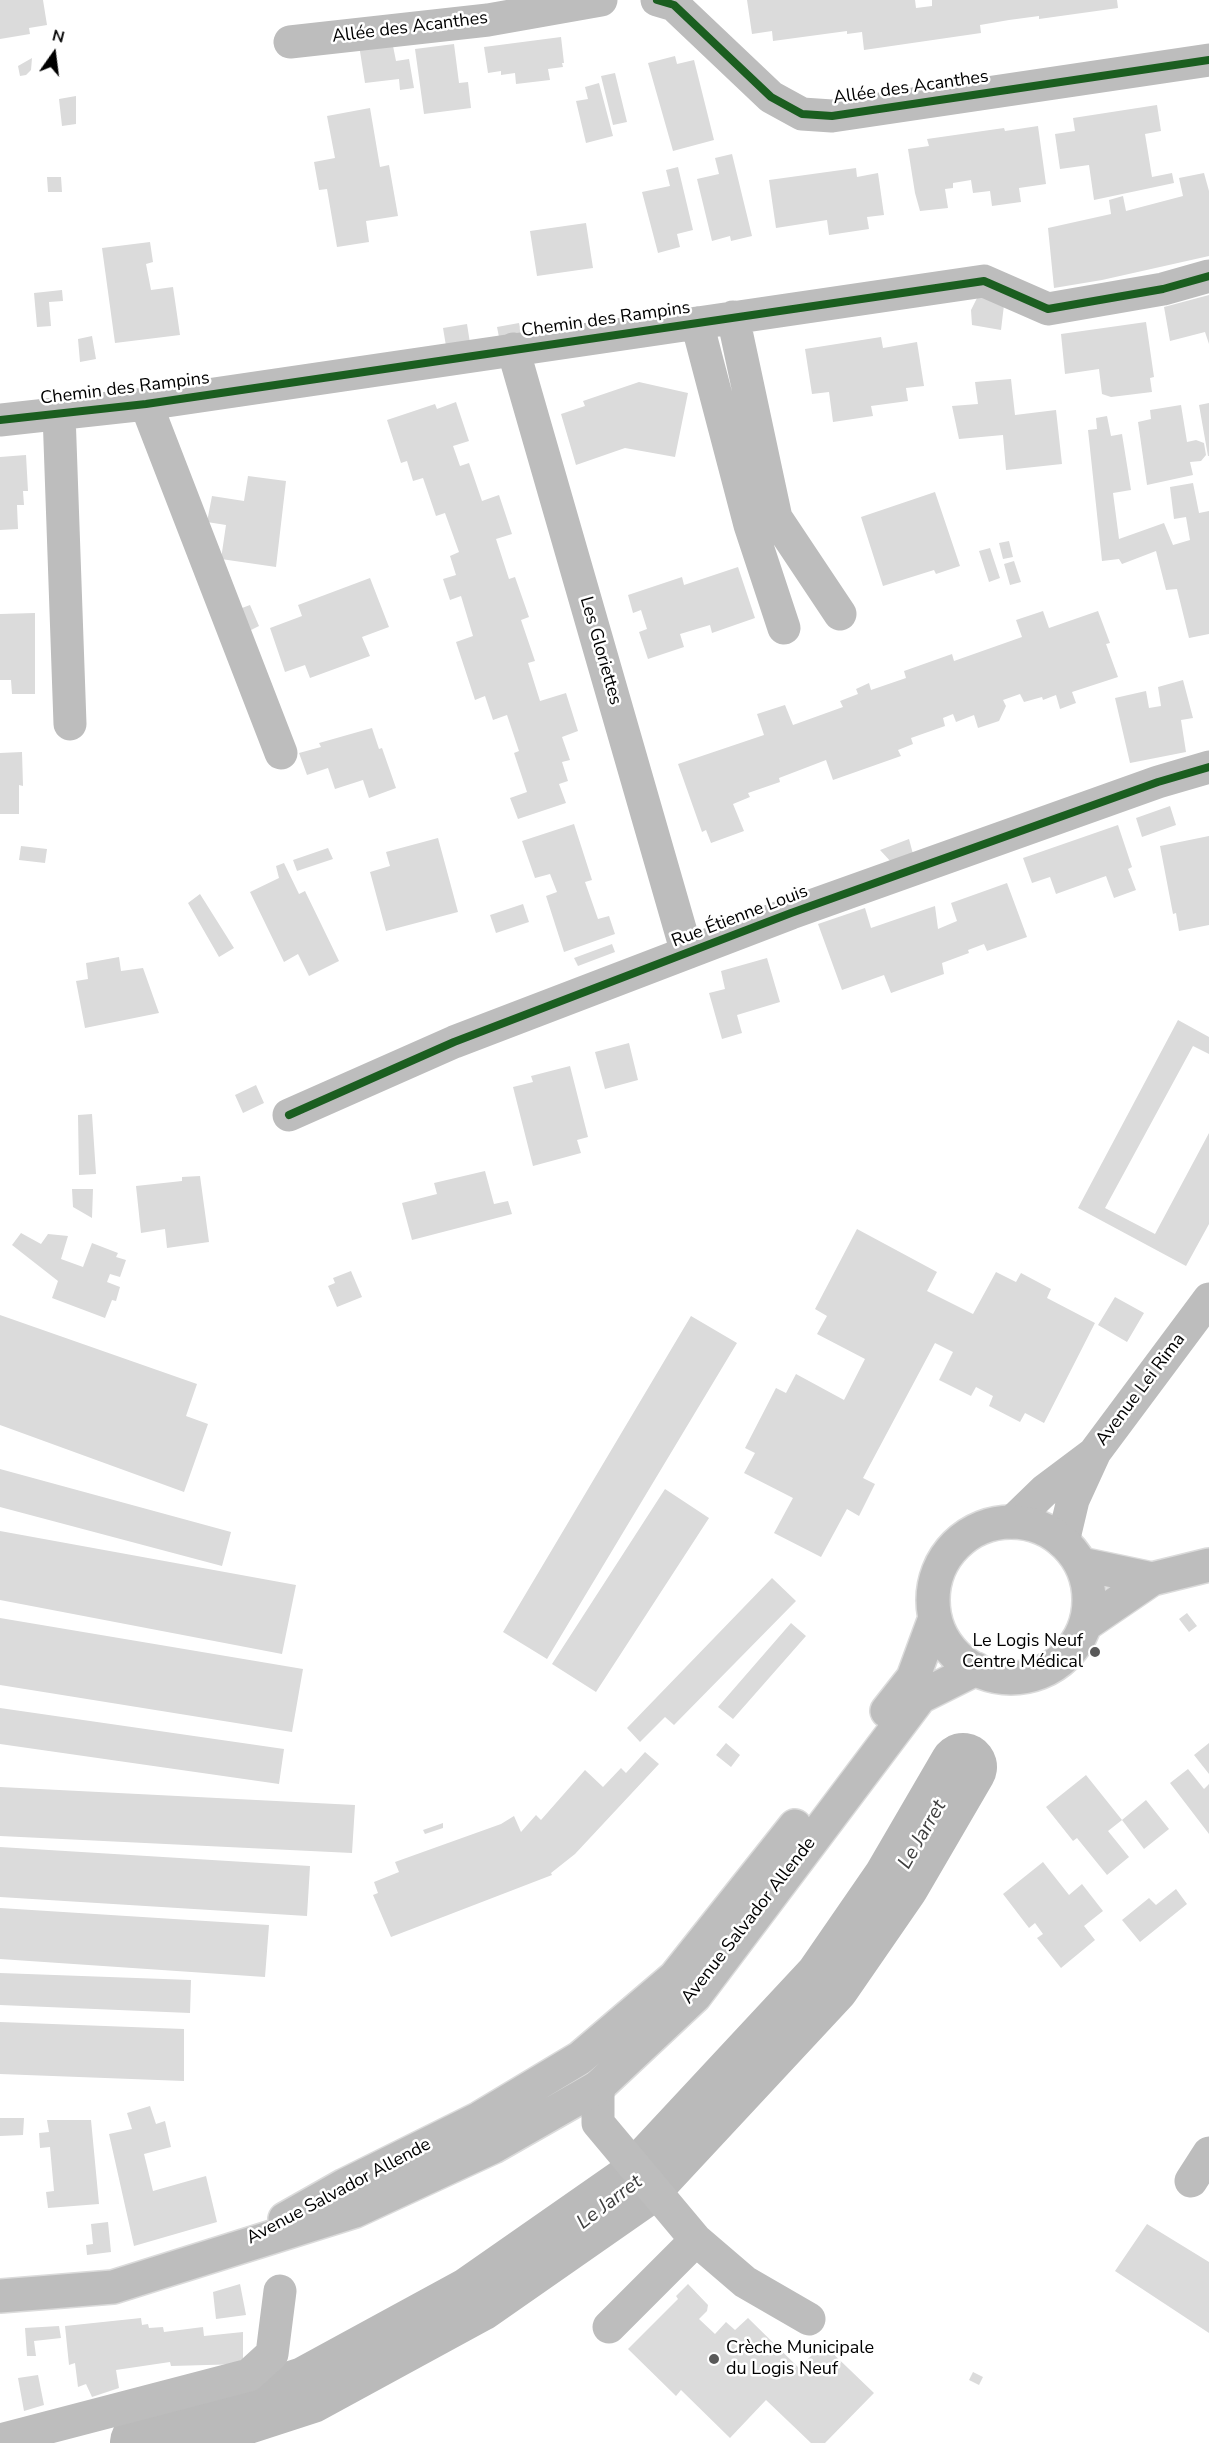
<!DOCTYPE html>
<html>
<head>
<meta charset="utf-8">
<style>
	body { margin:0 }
	#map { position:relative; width:1209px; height:2443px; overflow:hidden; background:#fff; font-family:"Nunito Sans",sans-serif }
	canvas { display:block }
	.north { position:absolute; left:24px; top:24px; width:60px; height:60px; -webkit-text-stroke:4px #fff; paint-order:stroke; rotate:14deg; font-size:16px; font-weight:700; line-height:24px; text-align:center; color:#000 }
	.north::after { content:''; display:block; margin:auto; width:21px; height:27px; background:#000; clip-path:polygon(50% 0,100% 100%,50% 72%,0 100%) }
</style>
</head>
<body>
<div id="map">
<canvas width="1209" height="2443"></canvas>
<div class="north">N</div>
</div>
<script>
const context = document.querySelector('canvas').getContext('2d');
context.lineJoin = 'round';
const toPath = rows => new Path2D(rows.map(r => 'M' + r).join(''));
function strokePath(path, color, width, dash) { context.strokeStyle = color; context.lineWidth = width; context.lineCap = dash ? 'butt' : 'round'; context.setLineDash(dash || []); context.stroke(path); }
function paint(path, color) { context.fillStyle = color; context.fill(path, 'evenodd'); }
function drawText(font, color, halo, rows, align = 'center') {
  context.font = font + ' "Nunito Sans",sans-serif'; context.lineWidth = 5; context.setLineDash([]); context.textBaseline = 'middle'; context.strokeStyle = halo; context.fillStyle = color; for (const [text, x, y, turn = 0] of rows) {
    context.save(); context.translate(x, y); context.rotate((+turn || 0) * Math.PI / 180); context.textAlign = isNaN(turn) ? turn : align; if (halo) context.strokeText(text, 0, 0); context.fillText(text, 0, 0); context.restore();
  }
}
strokePath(toPath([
	[144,2443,308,2390,475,2299,637,2186,827,1982,896,1882,963,1767]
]), '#bababa', 68);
paint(toPath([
	[0,0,43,0,47,25,29,28,30,34,0,39],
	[747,0,915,0,916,8,932,6,932,0,1117,0,1118,8,1039,19,1039,16,1009,20,980,25,981,33,864,50,862,32,847,34,847,31,773,41,772,31,752,34],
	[561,37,564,63,562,63,563,67,548,69,550,80,516,84,515,73,501,75,501,71,488,73,484,47],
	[392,41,396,61,409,59,414,88,400,90,399,79,365,83,359,45],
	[454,44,459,83,468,82,471,108,424,114,415,49],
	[675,56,677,64,694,60,714,140,673,151,648,63],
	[32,58,31,70,26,75,20,76,18,66],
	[615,73,627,122,613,125,601,76],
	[599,83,613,136,586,143,576,101,588,99,585,87],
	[76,96,76,124,62,126,59,99],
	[1157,105,1161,131,1145,134,1152,177,1172,173,1174,183,1094,200,1089,165,1060,169,1055,134,1075,131,1073,118],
	[370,108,380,167,389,165,398,216,366,221,369,242,337,247,327,189,319,190,314,162,335,158,327,116],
	[1038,126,1046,184,1019,188,1021,202,992,206,990,191,973,193,971,180,953,183,953,188,945,189,948,208,920,211,915,193,908,149,929,146,927,139,1004,128,1005,131],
	[732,154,752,236,731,241,730,236,712,241,697,179,719,174,715,158],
	[678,167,693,230,677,234,680,247,658,253,642,192,670,186,666,170],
	[856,168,857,177,878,173,884,215,867,217,869,229,829,235,827,220,776,228,769,180],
	[1204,173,1209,191,1209,256,1102,280,1054,288,1048,228,1111,214,1109,200,1123,196,1126,211,1183,196,1179,178],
	[47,177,61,177,62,192,48,192],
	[586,223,593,268,537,276,530,231],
	[150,242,153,262,146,264,151,290,173,287,180,335,115,343,102,248],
	[62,290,63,301,49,302,51,326,37,327,34,293],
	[1209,295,1209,344,1205,332,1170,341,1164,307],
	[983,297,1004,305,1001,330,972,325,971,310,977,298],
	[1146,322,1154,377,1150,378,1152,392,1111,397,1102,394,1099,369,1065,374,1061,334],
	[519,323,521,333,499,337,497,327],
	[467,324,470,343,446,346,443,328],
	[92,336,96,359,80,362,78,339],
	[881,337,883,348,917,342,924,386,906,388,908,401,871,406,873,416,833,422,829,392,812,394,805,349],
	[1011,379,1015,415,1056,410,1062,464,1006,470,1003,435,959,439,952,406,978,404,975,382],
	[639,382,688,393,675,457,625,448,576,465,561,414,585,406,583,401],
	[456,402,469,441,453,446,460,466,469,463,482,501,499,495,512,534,496,539,509,579,515,577,529,617,521,620,535,661,528,663,540,701,566,693,578,731,562,737,570,760,562,762,568,781,559,784,566,803,518,819,510,798,527,792,514,753,519,751,507,715,493,720,485,696,475,700,456,642,473,636,461,596,450,600,443,579,456,575,450,556,459,552,445,513,436,516,423,478,413,481,407,461,401,463,387,420,435,404,437,409],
	[1209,403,1209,456,1208,456,1199,405],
	[1181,405,1187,442,1196,440,1204,443,1206,455,1201,461,1190,462,1193,475,1147,485,1138,422,1151,419,1150,410],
	[1107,416,1111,436,1122,434,1131,490,1113,493,1119,539,1164,523,1173,545,1190,540,1186,517,1174,519,1170,487,1193,483,1199,513,1209,511,1209,634,1189,638,1177,589,1166,590,1156,551,1122,564,1119,559,1102,561,1088,430,1097,429,1096,418],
	[26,455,28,491,23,491,24,505,17,505,18,529,0,530,0,457],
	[248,476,286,481,276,567,221,559,226,525,207,522,212,496,244,501],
	[935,492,960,566,936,574,934,570,883,586,861,517],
	[1009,541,1013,557,1003,559,999,543],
	[990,548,1000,578,989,582,979,551],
	[1014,561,1021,582,1010,585,1004,564],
	[738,567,755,618,712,633,710,625,680,634,684,647,648,659,639,632,647,629,641,610,633,613,628,595,682,577,684,585],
	[370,578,389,627,362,637,370,656,310,678,305,665,285,672,270,628,302,616,298,605],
	[250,605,259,626,243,634,234,611],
	[1043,611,1049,628,1098,611,1110,643,1106,644,1118,677,1072,692,1076,703,1060,709,1056,695,1043,700,1042,697,1024,702,1020,694,1003,700,1006,706,999,721,978,728,974,715,956,722,953,714,943,718,945,726,911,738,913,744,898,750,901,756,833,780,826,760,779,778,780,782,748,793,750,797,733,804,744,831,711,843,706,830,702,832,678,764,764,735,757,714,785,705,793,725,843,707,840,701,858,694,856,689,869,683,871,690,906,678,904,671,952,654,954,661,1022,637,1016,620],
	[35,613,35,694,12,694,11,680,0,680,0,614],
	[1183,680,1193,718,1181,720,1186,752,1130,763,1115,698,1146,691,1149,708,1161,706,1158,687],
	[372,728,379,749,382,748,396,788,369,798,363,780,335,789,328,768,307,775,299,753,321,747,319,743],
	[22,752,23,786,19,785,19,814,0,814,0,753],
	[1170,806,1176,825,1142,837,1136,818],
	[574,824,592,880,585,882,598,919,609,916,615,934,564,952,546,896,557,892,550,874,535,878,522,841],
	[1118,825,1132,867,1128,869,1136,890,1114,898,1106,876,1056,894,1050,877,1032,883,1023,858],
	[1209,836,1209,925,1179,931,1176,913,1173,914,1160,846],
	[438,838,458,912,386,931,370,872,390,866,386,852],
	[909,839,913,854,892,863,880,850],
	[21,846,47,849,45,863,19,860],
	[328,848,333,859,297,871,293,860],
	[284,863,299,894,305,891,339,961,309,976,298,954,284,962,250,892,279,878,276,866],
	[1007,883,1027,937,987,951,984,944,968,950,969,953,942,963,944,974,891,993,884,975,842,990,818,924,865,908,871,928,935,906,938,929,957,921,951,903],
	[200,894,234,948,219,957,188,903],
	[523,904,529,922,496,933,490,915],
	[612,944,615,952,578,966,574,958],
	[119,957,121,971,143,968,159,1013,85,1028,76,981,88,979,86,963],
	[767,958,780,1002,737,1015,742,1033,722,1039,709,993,725,989,721,971],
	[1178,1020,1209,1037,1209,1054,1193,1046,1105,1208,1155,1234,1209,1133,1209,1224,1186,1266,1078,1208],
	[629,1043,638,1080,605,1089,595,1052],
	[570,1066,588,1137,577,1140,581,1153,533,1166,513,1087,533,1082,531,1076],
	[256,1085,264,1103,243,1113,235,1095],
	[92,1114,96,1174,79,1175,78,1115],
	[485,1171,494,1204,508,1201,512,1214,412,1240,402,1203,437,1194,434,1183],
	[200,1176,209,1242,167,1248,165,1229,141,1233,136,1186,182,1181,182,1177],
	[72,1189,93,1189,92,1218,73,1207],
	[857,1229,937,1272,927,1291,973,1314,996,1272,1016,1282,1021,1273,1051,1289,1047,1298,1095,1323,1044,1423,1025,1413,1020,1422,989,1406,993,1396,976,1387,971,1396,939,1380,953,1352,935,1343,863,1478,875,1484,859,1516,847,1509,821,1557,774,1533,793,1498,744,1473,755,1453,745,1448,776,1388,786,1393,796,1374,844,1400,865,1359,817,1334,827,1316,815,1309],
	[21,1233,41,1244,48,1234,68,1236,61,1259,83,1267,92,1243,118,1253,116,1257,126,1260,120,1277,110,1274,107,1282,120,1287,116,1301,112,1300,105,1318,52,1298,58,1281,12,1245],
	[351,1271,362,1297,337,1307,328,1286,335,1283,333,1278],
	[1115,1297,1144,1313,1127,1342,1098,1325],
	[0,1315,197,1384,186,1416,208,1424,184,1492,0,1425],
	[691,1316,737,1343,547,1659,503,1632],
	[0,1469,231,1532,222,1566,0,1507],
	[665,1489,709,1518,596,1692,552,1664],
	[0,1531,296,1585,282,1654,0,1600],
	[772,1578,796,1601,674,1725,665,1717,640,1742,627,1728],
	[1187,1613,1197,1626,1189,1632,1179,1619],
	[0,1618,303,1669,292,1732,0,1685],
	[791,1623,806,1636,733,1719,718,1707],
	[0,1708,284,1749,279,1784,0,1744],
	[726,1743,740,1755,731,1767,716,1755],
	[1209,1743,1209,1774,1194,1755],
	[645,1752,659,1764,575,1854,551,1873,552,1875,391,1937,373,1895,378,1893,374,1882,399,1872,395,1862,501,1824,514,1816,521,1832,536,1815,541,1820,585,1770,603,1787,621,1768,626,1773],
	[1188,1769,1204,1789,1209,1784,1209,1834,1170,1783],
	[1086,1775,1122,1820,1146,1800,1169,1829,1144,1849,1122,1820,1108,1831,1129,1857,1107,1875,1077,1838,1073,1841,1046,1807],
	[0,1787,355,1805,352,1853,0,1836],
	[443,1823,443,1828,425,1834,423,1830],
	[0,1847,310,1866,307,1916,0,1897],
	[1043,1862,1069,1895,1082,1884,1103,1911,1084,1926,1095,1940,1061,1968,1037,1938,1043,1934,1035,1923,1029,1928,1003,1894],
	[1176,1889,1187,1904,1140,1942,1122,1920,1149,1898,1156,1905],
	[0,1908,269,1925,265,1977,0,1959],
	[0,1973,191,1980,190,2013,0,2005],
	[0,2022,184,2029,184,2081,0,2074],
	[150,2106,156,2124,165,2121,171,2147,144,2154,153,2191,206,2176,217,2222,134,2246,109,2134,132,2129,127,2113],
	[0,2118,24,2118,23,2135,0,2136],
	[47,2120,91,2120,99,2204,48,2208,46,2192,54,2191,50,2147,40,2148,39,2133,49,2132],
	[108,2222,111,2252,87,2255,86,2245,93,2244,91,2224],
	[1147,2224,1209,2262,1209,2333,1115,2271],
	[240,2284,246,2315,216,2319,213,2292],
	[688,2284,708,2305,707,2311,699,2319,715,2334,726,2322,735,2330,748,2318,799,2368,823,2344,874,2393,825,2443,811,2443,766,2400,730,2438,681,2390,676,2396,628,2349,678,2299,676,2296],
	[141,2318,142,2325,148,2324,149,2328,163,2327,164,2332,203,2327,204,2336,243,2332,243,2364,171,2366,170,2362,116,2370,119,2388,92,2397,86,2384,78,2387,75,2363,69,2365,65,2326],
	[59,2326,61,2338,34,2341,36,2356,27,2356,25,2328],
	[973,2372,983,2377,979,2385,969,2380],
	[38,2375,44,2405,24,2411,18,2378]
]), '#dbdbdb');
const major = toPath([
	'933 1600a78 78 0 1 1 156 0a78 78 0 1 1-156 0Z',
	[1081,1564,1152,1579],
	[1086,1624,1152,1579,1209,1565],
	[887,1711,913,1678,935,1618],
	[285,2219,345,2185,480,2118,580,2058,675,1977,795,1826],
	[0,2296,113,2287,355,2211,493,2147,598,2087,695,1996,920,1697,976,1669]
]);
strokePath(major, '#dbdbdb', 36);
strokePath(toPath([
	[657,0,674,5,771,97,802,114,832,116,1209,60],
	[290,42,488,20,601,0],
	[733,317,776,518,840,614],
	[697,323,750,525,784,628],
	[513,349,687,953],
	[146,404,281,753],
	[59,413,70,724],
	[0,420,146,404,984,281,1048,309,1163,289,1209,276],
	[289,1115,454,1042,791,913,1158,782,1209,767],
	[1012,1522,1044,1491,1092,1455],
	[1063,1542,1073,1500,1095,1452,1209,1299],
	[598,2087,598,2123,696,2240,745,2282,809,2319],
	[1191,2181,1209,2153],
	[609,2327,696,2240],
	[0,2440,249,2375,272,2354,280,2291]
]), '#bdbdbd', 33);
strokePath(major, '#bdbdbd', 33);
strokePath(toPath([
	[657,0,674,5,771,97,802,114,832,116,1209,60],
	[0,420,146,404,984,281,1048,309,1163,289,1209,276],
	[289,1115,454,1042,791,913,1158,782,1209,767]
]), '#1b5e20', 8);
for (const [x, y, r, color] of [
	[1095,1652,6,"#595959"],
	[714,2359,6,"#595959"]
]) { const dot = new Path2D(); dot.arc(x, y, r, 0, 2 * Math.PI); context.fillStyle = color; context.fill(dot); strokePath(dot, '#fff', 2); }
drawText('18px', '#000', '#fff', [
	["Allée des Acanthes",410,28,-7],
	["Allée des Acanthes",911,88,-8],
	["Chemin des Rampins",606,320,-8],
	["Chemin des Rampins",125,389,-7],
	["Les Gloriettes",600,651,74],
	["Rue Étienne Louis",740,917,-21],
	["Avenue Lei Rima",1141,1390,-53],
	["Avenue Salvador Allende",749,1921,-52],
	["Avenue Salvador Allende",339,2192,-28]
]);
drawText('18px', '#000', '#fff', [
	["Le Logis Neuf",1083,1642],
	["Centre Médical",1083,1663],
	["Crèche Municipale",726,2349,"left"],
	["du Logis Neuf",726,2370,"left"]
], 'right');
drawText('italic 20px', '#3d3d3d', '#fff', [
	["Le Jarret",923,1835,-60],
	["Le Jarret",610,2203,-37]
]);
</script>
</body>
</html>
